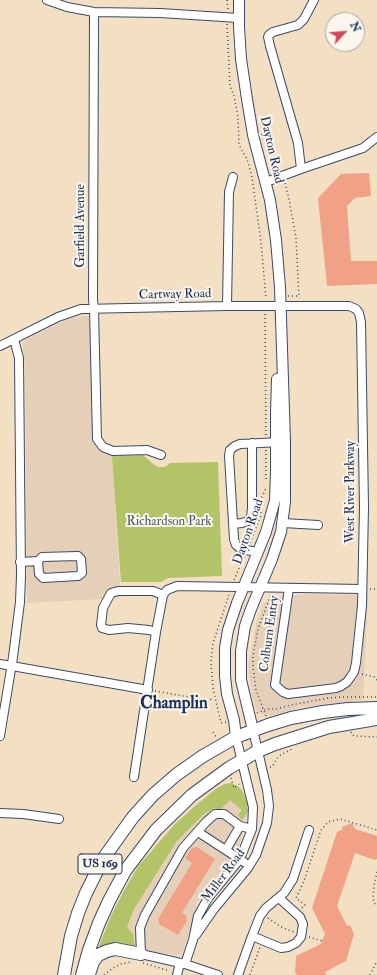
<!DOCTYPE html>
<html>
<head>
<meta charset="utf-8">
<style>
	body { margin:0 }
	#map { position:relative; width:377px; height:975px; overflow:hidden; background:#f3dfc2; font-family:"IM FELL Double Pica",serif }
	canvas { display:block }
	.north { position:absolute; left:325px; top:12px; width:40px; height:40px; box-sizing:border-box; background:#fbf7ec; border:1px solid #a1a7b3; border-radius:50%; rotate:64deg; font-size:11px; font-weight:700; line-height:16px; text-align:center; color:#1b2f5e }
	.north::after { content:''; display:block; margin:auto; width:14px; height:18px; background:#d1495b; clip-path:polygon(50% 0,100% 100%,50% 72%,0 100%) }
</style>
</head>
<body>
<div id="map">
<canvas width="377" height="975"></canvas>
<div class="north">N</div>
</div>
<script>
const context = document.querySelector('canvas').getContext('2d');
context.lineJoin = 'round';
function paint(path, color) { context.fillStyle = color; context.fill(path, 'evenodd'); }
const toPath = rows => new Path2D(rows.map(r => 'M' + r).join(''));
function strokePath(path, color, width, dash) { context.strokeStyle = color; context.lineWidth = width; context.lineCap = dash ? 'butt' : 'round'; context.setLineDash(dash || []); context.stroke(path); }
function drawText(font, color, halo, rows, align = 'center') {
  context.font = font + ' "IM FELL Double Pica",serif'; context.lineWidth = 4; context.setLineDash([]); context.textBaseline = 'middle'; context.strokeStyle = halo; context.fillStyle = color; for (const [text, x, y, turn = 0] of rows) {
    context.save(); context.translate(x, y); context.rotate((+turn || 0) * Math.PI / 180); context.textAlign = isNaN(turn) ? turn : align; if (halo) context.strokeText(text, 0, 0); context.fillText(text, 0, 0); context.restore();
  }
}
paint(toPath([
	[84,315,89,317,91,322,92,438,99,449,105,454,112,456,121,598,27,603,25,363,23,348,23,342,27,339,69,319],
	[302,594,368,595,363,700,300,707,271,716,263,715,256,710,253,701,248,667,257,620,264,603,271,598],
	[231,783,239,787,243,792,247,802,248,812,239,847,222,876,209,885,197,903,195,915,183,952,181,954,175,955,135,949,119,944,107,944,101,947,99,946,112,914,125,889,139,865,149,854,174,825,195,806,217,788,225,784]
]), '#e5d0b7');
paint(toPath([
	[143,455,152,463,158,467,165,467,170,463,218,462,222,576,168,578,161,582,121,582,112,456],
	[231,783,239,787,243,792,247,802,248,812,242,820,238,815,242,810,230,800,220,810,214,808,204,814,177,841,134,909,127,927,133,934,135,949,119,944,107,944,101,947,99,946,112,914,125,889,139,865,149,854,174,825,195,806,217,788,225,784]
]), '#b3c367');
paint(toPath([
	[369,173,371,196,355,198,347,206,351,261,377,261,377,284,327,286,318,198,341,174],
	[352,823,355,829,377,836,377,859,375,860,355,853,337,906,347,926,350,925,354,934,346,961,325,972,326,975,297,975,295,972,296,956,321,944,322,941,325,934,312,908,337,832,343,829,342,827],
	[197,847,215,859,182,913,186,915,187,921,178,935,159,924,158,919,192,863,185,858,192,848]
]), '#f1a286');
const minor = toPath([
	[47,0,67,7,94,12,160,13,239,18],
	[94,12,93,300,94,309,97,439,103,447,113,451,147,450,161,455],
	[301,169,363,148,377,137],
	[266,182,301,169,298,143,270,46,268,37,269,35,273,32,298,25,304,19,314,0],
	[227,306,229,192,233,177],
	[0,346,58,317,81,309,227,306,349,306,356,309,359,313,361,322,364,507,362,606,356,663,354,672,347,682,341,686,336,688,288,694,283,692,275,685,289,588],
	[283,523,318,525],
	[233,524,242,523,248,521,251,517,252,508,252,443],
	[257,552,241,549,236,545,234,539,229,456,230,450,235,446,240,444,281,442],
	[20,562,38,561,42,557,78,556,81,559,82,573,78,576,43,578,39,574,38,561],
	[156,632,149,630,128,628,109,630,102,628,101,625,103,608,111,593,118,591,153,591,163,595],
	[0,664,148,690],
	[0,736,13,657,20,602,21,576,19,358,14,339],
	[134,777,156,632,163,595,167,590,177,586,362,589],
	[0,813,23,814,59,819],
	[198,832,244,862],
	[226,850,240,826],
	[196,935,214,909,248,868,256,855,267,823,269,806,267,790,253,730],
	[252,936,260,916,266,908,284,893,293,879,309,830],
	[185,964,193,940,198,916,208,898,240,859,252,829,253,807,236,737],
	[177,975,180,963],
	[218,975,185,964,141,954,140,928,145,915,183,848,206,822,215,814,224,814,240,826,252,829],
	[238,975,252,936,281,948,288,947,296,943,301,937,303,924,300,917,279,898]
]);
const major = toPath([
	[239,0,239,27,241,59,247,99,253,135,270,200,276,240,280,287,285,442,285,502,281,532,272,559,251,609,245,626,241,651,241,680,253,730],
	[236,737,234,720,227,694,225,676,225,648,228,630,237,603,266,532,275,500,276,472,276,413,277,379]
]);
const highway = toPath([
	[89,974,93,962,98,955,107,951,115,949,141,954],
	[64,975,71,936,78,913,86,893,103,859,133,817,153,795,176,775,203,756,236,737,268,725,291,718,323,712,348,709,377,708],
	[82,975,89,950,99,923,109,901,125,871,156,830,192,795,229,768,258,751,275,744,329,727,377,719]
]);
strokePath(minor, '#3b496d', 10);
strokePath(major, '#3b496d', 12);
strokePath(highway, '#3b496d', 14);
strokePath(toPath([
	[227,0,228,10],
	[227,24,230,86,234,96,238,117,239,145,247,159,252,177,261,242,266,299],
	[285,183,289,199,296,238,299,298],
	[288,296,298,296],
	[265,314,266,435],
	[266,450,266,479],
	[260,501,266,488],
	[250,543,261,515,260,507],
	[234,580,244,557],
	[370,589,377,589],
	[362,674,375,677,377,680],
	[155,691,206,700,214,699],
	[257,713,267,709,276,709,291,705,328,698,344,697,377,697],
	[266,716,256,690,253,667,253,656,258,629,271,595],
	[226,722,221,723,213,688,211,662,213,643,229,595],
	[213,732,216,737],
	[351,732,352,735,355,736,377,737],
	[270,767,273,766,274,763,279,756,292,749],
	[231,778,234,788,239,784],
	[377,872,374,885,373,898,374,903,377,905],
	[302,908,305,905,296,898,304,881,321,830,328,822,340,819,377,830],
	[268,918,281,927,294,932],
	[309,937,322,941],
	[143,963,170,971],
	[104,975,113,968,121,964,131,962],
	[250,975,260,947],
	[370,975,377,961]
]), '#3b496d', 1.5, [1, 3]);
strokePath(minor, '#fff', 8);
strokePath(major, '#fff', 10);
strokePath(highway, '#fff', 12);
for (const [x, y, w] of [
	[100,864,44]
]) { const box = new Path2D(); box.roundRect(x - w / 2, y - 10, w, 20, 3); context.fillStyle = '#fbf7ec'; context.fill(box); strokePath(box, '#1b2f5e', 1); }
drawText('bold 12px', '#1b2f5e', null, [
	["US 169",100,864]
]);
drawText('13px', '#1b2f5e', '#fbf7ec', [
	["Dayton Road",271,150,77],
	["Garfield Avenue",81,226,-90],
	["Cartway Road",175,295,-1],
	["West River Parkway",351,492,-90],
	["Dayton Road",249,532,-71],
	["Colburn Entry",270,634,-82],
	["Miller Road",224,876,-53]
]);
drawText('13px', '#495b61', '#fbf7ec', [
	["Richardson Park",169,522]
]);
drawText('bold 17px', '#1b2f5e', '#fbf7ec', [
	["Champlin",174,704]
]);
</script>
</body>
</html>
